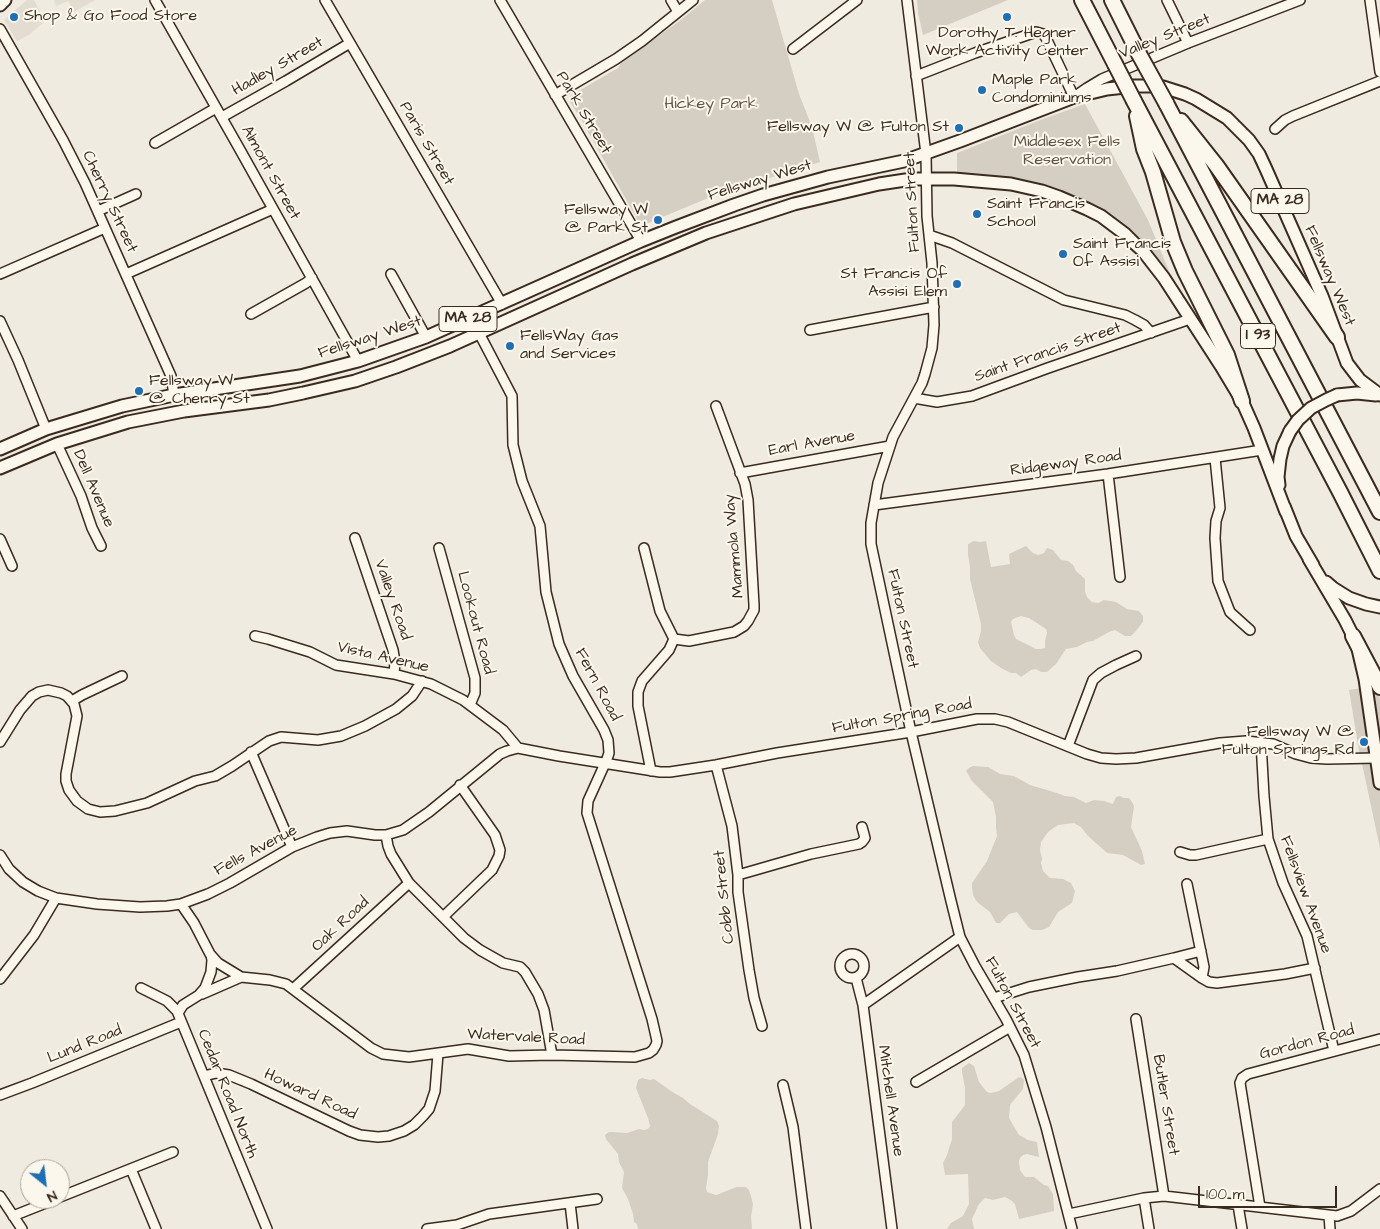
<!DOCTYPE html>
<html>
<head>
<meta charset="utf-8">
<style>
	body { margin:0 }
	#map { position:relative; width:1380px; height:1229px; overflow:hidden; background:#f0ebe0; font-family:"Architects Daughter",sans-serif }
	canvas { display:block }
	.north { position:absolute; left:20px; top:1159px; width:50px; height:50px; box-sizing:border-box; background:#fbf7ec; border:1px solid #aea59a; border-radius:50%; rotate:151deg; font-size:14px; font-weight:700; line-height:20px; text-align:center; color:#3b2a1e }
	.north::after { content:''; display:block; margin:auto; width:18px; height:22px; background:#1f6fb2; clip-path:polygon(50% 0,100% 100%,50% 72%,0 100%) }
	.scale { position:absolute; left:1198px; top:1186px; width:139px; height:22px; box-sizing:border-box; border:2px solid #3b2a1e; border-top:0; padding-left:6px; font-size:15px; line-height:18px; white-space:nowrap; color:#3b2a1e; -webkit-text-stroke:4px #fbf7ec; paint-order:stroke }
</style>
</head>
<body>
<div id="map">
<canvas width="1380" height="1229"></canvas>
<div class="north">N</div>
<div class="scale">100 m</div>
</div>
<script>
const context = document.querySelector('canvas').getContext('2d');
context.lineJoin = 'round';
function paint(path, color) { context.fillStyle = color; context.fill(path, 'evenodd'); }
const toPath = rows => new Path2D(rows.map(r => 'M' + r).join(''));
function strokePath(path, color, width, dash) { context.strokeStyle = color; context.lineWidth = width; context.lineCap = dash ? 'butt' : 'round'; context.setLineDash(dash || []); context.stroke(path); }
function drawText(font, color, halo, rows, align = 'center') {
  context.font = font + ' "Architects Daughter",sans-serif'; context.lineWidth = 4; context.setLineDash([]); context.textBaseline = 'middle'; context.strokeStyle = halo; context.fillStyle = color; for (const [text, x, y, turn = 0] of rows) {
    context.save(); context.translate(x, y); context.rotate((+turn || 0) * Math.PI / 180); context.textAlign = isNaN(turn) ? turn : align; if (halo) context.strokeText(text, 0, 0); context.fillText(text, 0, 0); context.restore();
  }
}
paint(toPath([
	[27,0,34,0,45,21,29,35,17,41,4,20],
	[54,0,95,0,74,12,68,1,56,6]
]), '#e2dcd1');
paint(toPath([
	[705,0,772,0,799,94,812,127,820,162,713,196,641,226,582,121,570,102,570,96,618,68,621,63,682,19],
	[917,0,1008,0,923,35,918,13],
	[1085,104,1148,220,1176,288,1151,252,1128,229,1111,215,1081,199,1047,186,992,175,957,173,957,153,1043,119],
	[974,541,980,542,986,541,991,567,1010,564,1009,554,1026,546,1033,553,1038,555,1044,553,1047,548,1053,550,1061,560,1068,561,1073,565,1076,571,1085,579,1085,591,1087,597,1092,602,1098,603,1104,600,1116,602,1127,609,1139,611,1143,616,1143,622,1135,632,1131,636,1125,636,1115,630,1109,632,1093,641,1087,642,1077,647,1066,649,1056,664,1047,672,1041,672,1036,669,1031,670,1021,677,1016,673,1011,673,1001,668,991,661,980,648,978,642,981,631,981,624,970,579,970,567,968,555,968,544],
	[1021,616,1029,618,1046,629,1047,633,1045,641,1045,648,1041,649,1036,649,1016,639,1014,635,1011,622,1013,619],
	[1374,686,1380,699,1380,848,1358,745,1349,690],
	[973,766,988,767,1000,774,1014,776,1030,785,1057,793,1065,796,1074,797,1086,803,1094,800,1104,801,1113,804,1116,797,1120,796,1124,798,1129,798,1132,802,1134,806,1131,827,1142,851,1145,864,1141,865,1123,855,1107,853,1088,836,1081,827,1074,823,1058,825,1048,832,1041,842,1040,850,1042,859,1041,863,1043,871,1050,878,1063,879,1071,883,1075,891,1072,903,1058,912,1049,927,1042,930,1033,930,1029,928,1017,912,1009,914,1000,923,996,923,990,912,977,902,973,895,972,887,972,883,987,861,997,836,996,827,996,817,993,802,972,781,966,771,969,768],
	[969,1063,974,1066,979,1082,987,1092,991,1093,999,1091,1019,1077,1022,1078,1024,1080,1023,1089,1010,1105,1009,1118,1019,1135,1028,1140,1037,1142,1039,1157,1027,1154,1023,1155,1020,1158,1019,1162,1020,1170,1025,1177,1034,1177,1044,1185,1048,1186,1053,1194,1054,1211,1019,1219,1015,1204,1012,1201,1005,1197,993,1200,985,1198,979,1204,972,1219,974,1229,947,1229,951,1223,963,1216,969,1204,968,1174,945,1175,943,1163,947,1155,952,1139,952,1122,965,1105,965,1088,962,1072,962,1068],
	[642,1078,650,1080,654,1079,674,1093,683,1098,690,1104,717,1121,719,1126,718,1134,708,1162,708,1175,706,1188,707,1192,716,1195,737,1187,746,1187,749,1190,751,1196,753,1204,751,1217,752,1229,638,1229,637,1224,634,1222,633,1214,628,1199,622,1188,624,1172,619,1162,618,1154,606,1139,605,1135,609,1132,613,1132,627,1133,639,1129,644,1130,648,1129,650,1126,648,1118,636,1088,638,1080]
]), '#d5cec3');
const minor = toPath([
	[155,0,239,148,358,361],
	[325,0,502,304],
	[500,0,641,241],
	[671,0,678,12],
	[907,0,926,154,927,216,932,263,934,325,932,348,925,374,922,383,893,437,878,483,871,523,871,544,911,732,951,901,960,937,975,966,1006,1019,1024,1055,1046,1127,1072,1229],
	[1167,0,1188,43],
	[1370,0,1380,72],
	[0,29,63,140,85,183,171,376,174,395],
	[793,49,857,0],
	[916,76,975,53,1036,32,1043,34,1046,38,1074,97,1087,88,1102,79,1188,43,1300,0],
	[555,95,616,59,642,41,693,0],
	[222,117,286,81,350,43],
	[1275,129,1285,120,1293,116,1380,81],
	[155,143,216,108],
	[98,211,136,194],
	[929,235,952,243,1064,300,1125,315,1135,320,1144,325,1151,333],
	[0,274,105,228],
	[126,274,273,209],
	[391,274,426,337],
	[251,314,306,283,312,278],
	[0,321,18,360,46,429],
	[810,330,934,307],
	[914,398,937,402,972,396,1048,368,1190,319],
	[57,444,81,496,92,528,101,546],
	[1215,458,1220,508,1216,521,1215,538,1218,581,1230,612,1241,622,1250,630],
	[740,473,890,446],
	[1108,474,1120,577],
	[874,505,1108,474,1262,450],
	[355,538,393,650,395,662,394,674],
	[0,539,12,566],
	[439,548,475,678,475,693,470,705],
	[644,548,660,611,674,639,689,641,734,632,744,626,748,621,754,610,754,605,748,500,745,484,716,406],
	[255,636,268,639,310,652,336,665,394,674,431,684,463,700,503,730,518,748,559,756,660,772,670,772,716,765,777,753,911,732,977,719,995,719,1008,722,1087,754,1101,758,1116,759,1136,758,1220,743,1246,741,1273,744,1296,754,1311,758,1327,759,1376,758],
	[72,701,82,695,122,676],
	[0,742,20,710,32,696,39,692,48,690,61,693,67,696,74,704,77,716,66,774,66,781,69,790,77,801,88,809,100,812,115,811,147,803,195,781,215,776,232,766,269,741,281,737,318,740,341,736,365,726,396,709,412,696,422,681],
	[1261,742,1264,796,1268,839,1283,883,1307,936,1334,1051],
	[1068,746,1093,680,1101,673,1116,665,1136,656],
	[251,752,292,847],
	[716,765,732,826,738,875,738,892,749,970,754,998,762,1026],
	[651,771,638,706,638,692,642,681,669,650,674,639],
	[386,835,388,846,391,854,409,883,464,938,480,950,503,963,520,967,525,972,538,994,544,1010,552,1055],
	[1180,852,1190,855,1196,855,1268,839],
	[0,855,9,869,23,882,38,891,56,898,97,904,140,907,167,906,181,904,208,894,230,883,292,847,317,837,330,833,347,831,375,835,386,835,403,830,429,812,500,754,507,751,518,748],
	[738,875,811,854,859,844,862,842,865,838,862,827],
	[1187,884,1204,967,1202,978],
	[181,904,194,923,210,954,218,963,241,977,270,980,286,984,371,1048,383,1054,409,1057,468,1049,509,1056,552,1055,635,1057,649,1053,653,1050,656,1045,657,1041,652,1019,587,813,588,801,607,759,609,753,608,740,604,730,573,676,559,644,546,592,540,526,522,481,513,445,512,396,479,333],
	[443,917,492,870,499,856,500,850,495,835,460,785],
	'840 966a12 12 0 1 1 24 0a12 12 0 1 1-24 0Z',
	[1174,958,1201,951],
	[856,978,863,1005,892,1229],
	[0,979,34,935,56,898],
	[141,988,167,1001,177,1011,267,1229],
	[293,989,409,883],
	[202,994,241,977],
	[994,998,1029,987,1078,977,1117,971,1174,958,1202,978,1209,982,1217,983,1285,974,1315,968],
	[863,1005,960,937],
	[178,1013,183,1005,199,995,205,988,211,972,212,960,211,955],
	[1136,1019,1164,1196],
	[204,1076,216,1073,229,1075,251,1084,349,1131,360,1135,378,1137,389,1136,404,1131,414,1125,423,1116,429,1109,435,1091,438,1054],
	[916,1082,1010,1027],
	[783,1085,793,1127,806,1229],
	[0,1095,32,1083,181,1022],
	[131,1169,156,1229],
	[0,1196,22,1229],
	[60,1197,173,1152],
	[1144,1198,1149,1229],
	[570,1203,573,1229],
	[1238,1205,1242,1229],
	[1260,1207,1240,1083,1242,1078,1248,1074,1380,1039],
	[1069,1214,1144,1198,1164,1196,1337,1216,1351,1211,1380,1189],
	[1329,1215,1330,1229],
	[13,1216,56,1199],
	[427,1229,457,1225,489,1214,597,1199]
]);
const major = toPath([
	[0,5,5,0],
	[1337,395,1357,393,1376,395],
	[0,449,46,429,122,406,174,395,300,376,358,361,426,337,641,241,676,227,734,205,763,195,828,177,904,161,960,141,1074,97,1107,89,1134,86,1153,86,1163,87,1185,94,1196,99,1227,118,1249,140,1259,154,1266,169,1322,296,1347,363,1360,380,1380,395],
	[0,468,57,444,128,422,184,411,269,400,303,393,355,381,396,367,450,346,632,264,706,233,794,204,879,184,912,179,954,179,1011,184,1042,191,1059,197,1087,209,1101,216,1125,234,1134,243,1143,251,1164,278,1221,366,1242,401,1254,428,1286,512],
	[1279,485,1278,477,1280,459,1283,446,1290,431],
	[1284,506,1296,536,1313,565],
	[1309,559,1345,620,1353,636,1358,649,1365,679,1380,783],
	[1326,582,1333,588,1349,598,1366,604,1380,607]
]);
const highway = toPath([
	[1082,0,1115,64],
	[1112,0,1139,54],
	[1134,101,1340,492,1380,571],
	[1166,103,1380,512],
	[1137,116,1144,149,1153,172,1173,242,1185,271,1227,355,1242,401],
	[1181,121,1216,165,1337,337],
	[1353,636,1380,687]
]);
strokePath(minor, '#3b2a1e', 12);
strokePath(major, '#3b2a1e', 15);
strokePath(highway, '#3b2a1e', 18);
strokePath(minor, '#fbf7ec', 9);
strokePath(major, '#fbf7ec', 11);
strokePath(highway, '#fbf7ec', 14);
const majorBridge = toPath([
	[1290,431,1298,420,1311,408,1326,400,1337,395]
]);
const highwayBridge = toPath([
	[1139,54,1166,103],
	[1115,64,1134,101]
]);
strokePath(majorBridge, '#3b2a1e', 15, []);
strokePath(highwayBridge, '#3b2a1e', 18, []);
strokePath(majorBridge, '#fbf7ec', 11);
strokePath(highwayBridge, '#fbf7ec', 14);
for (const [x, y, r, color] of [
	[14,17,5,"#1f6fb2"],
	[1007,17,5,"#1f6fb2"],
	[982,90,5,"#1f6fb2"],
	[959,128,5,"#1f6fb2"],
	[977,214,5,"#1f6fb2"],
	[658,220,5,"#1f6fb2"],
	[1063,254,5,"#1f6fb2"],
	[957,284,5,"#1f6fb2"],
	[510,346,5,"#1f6fb2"],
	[139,391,5,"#1f6fb2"],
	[1364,742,5,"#1f6fb2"]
]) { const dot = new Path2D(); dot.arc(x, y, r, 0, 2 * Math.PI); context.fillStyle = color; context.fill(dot); strokePath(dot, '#fbf7ec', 2); }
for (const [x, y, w] of [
	[1280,201,58],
	[468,319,58],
	[1258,336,35]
]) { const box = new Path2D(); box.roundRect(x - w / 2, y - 12.5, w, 25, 4); context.fillStyle = '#fbf7ec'; context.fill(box); strokePath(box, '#3b2a1e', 1); }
drawText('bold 15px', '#3b2a1e', null, [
	["MA 28",1280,201],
	["MA 28",468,319],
	["I 93",1258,336]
]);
drawText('16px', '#3b2a1e', '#fbf7ec', [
	["Shop & Go Food Store",24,17],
	["Dorothy T. Hegner",1007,34,"center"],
	["Work Activity Center",1007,52,"center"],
	["Maple Park",992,81],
	["Condominiums",992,99],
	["Fellsway W @ Fulton St",949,128,"right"],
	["Saint Francis",987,205],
	["School",987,223],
	["Fellsway W",648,211,"right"],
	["@ Park St",648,229,"right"],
	["Saint Francis",1073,245],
	["Of Assisi",1073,263],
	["St Francis Of",947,275,"right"],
	["Assisi Elem",947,293,"right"],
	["FellsWay Gas",520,337],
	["and Services",520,355],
	["Fellsway W",149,382],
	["@ Cherry St",149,400],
	["Fellsway W @",1354,733,"right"],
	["Fulton Springs Rd",1354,751,"right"]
], 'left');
drawText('16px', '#3b2a1e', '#fbf7ec', [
	["Valley Street",1165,37,-22],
	["Hadley Street",278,67,-30],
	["Park Street",583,113,59],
	["Paris Street",426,144,60],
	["Almont Street",270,173,61],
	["Fellsway West",760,181,-17],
	["Cherry Street",109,202,65],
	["Fulton Street",913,202,-93],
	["Fellsway West",1329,276,67],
	["Fellsway West",370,338,-18],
	["Saint Francis Street",1048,353,-19],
	["Earl Avenue",812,444,-10],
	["Ridgeway Road",1066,464,-8],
	["Dell Avenue",93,489,67],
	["Mammola Way",735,546,-95],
	["Valley Road",392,600,71],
	["Fulton Street",902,619,78],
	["Lookout Road",475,623,75],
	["Vista Avenue",383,658,13],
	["Fern Road",597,685,62],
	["Fulton Spring Road",902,717,-10],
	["Fells Avenue",256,851,-28],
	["Fellsview Avenue",1305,895,70],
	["Cobb Street",725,897,-96],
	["Oak Road",341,925,-43],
	["Fulton Street",1012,1003,62],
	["Watervale Road",526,1038,3],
	["Gordon Road",1307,1043,-15],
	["Lund Road",85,1045,-22],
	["Cedar Road North",227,1094,68],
	["Howard Road",310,1095,25],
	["Mitchell Avenue",890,1101,82],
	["Butler Street",1165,1105,81]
]);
drawText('16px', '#625347', '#fbf7ec', [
	["Hickey Park",711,105],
	["Middlesex Fells",1067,143],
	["Reservation",1067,161]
]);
</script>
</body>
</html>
